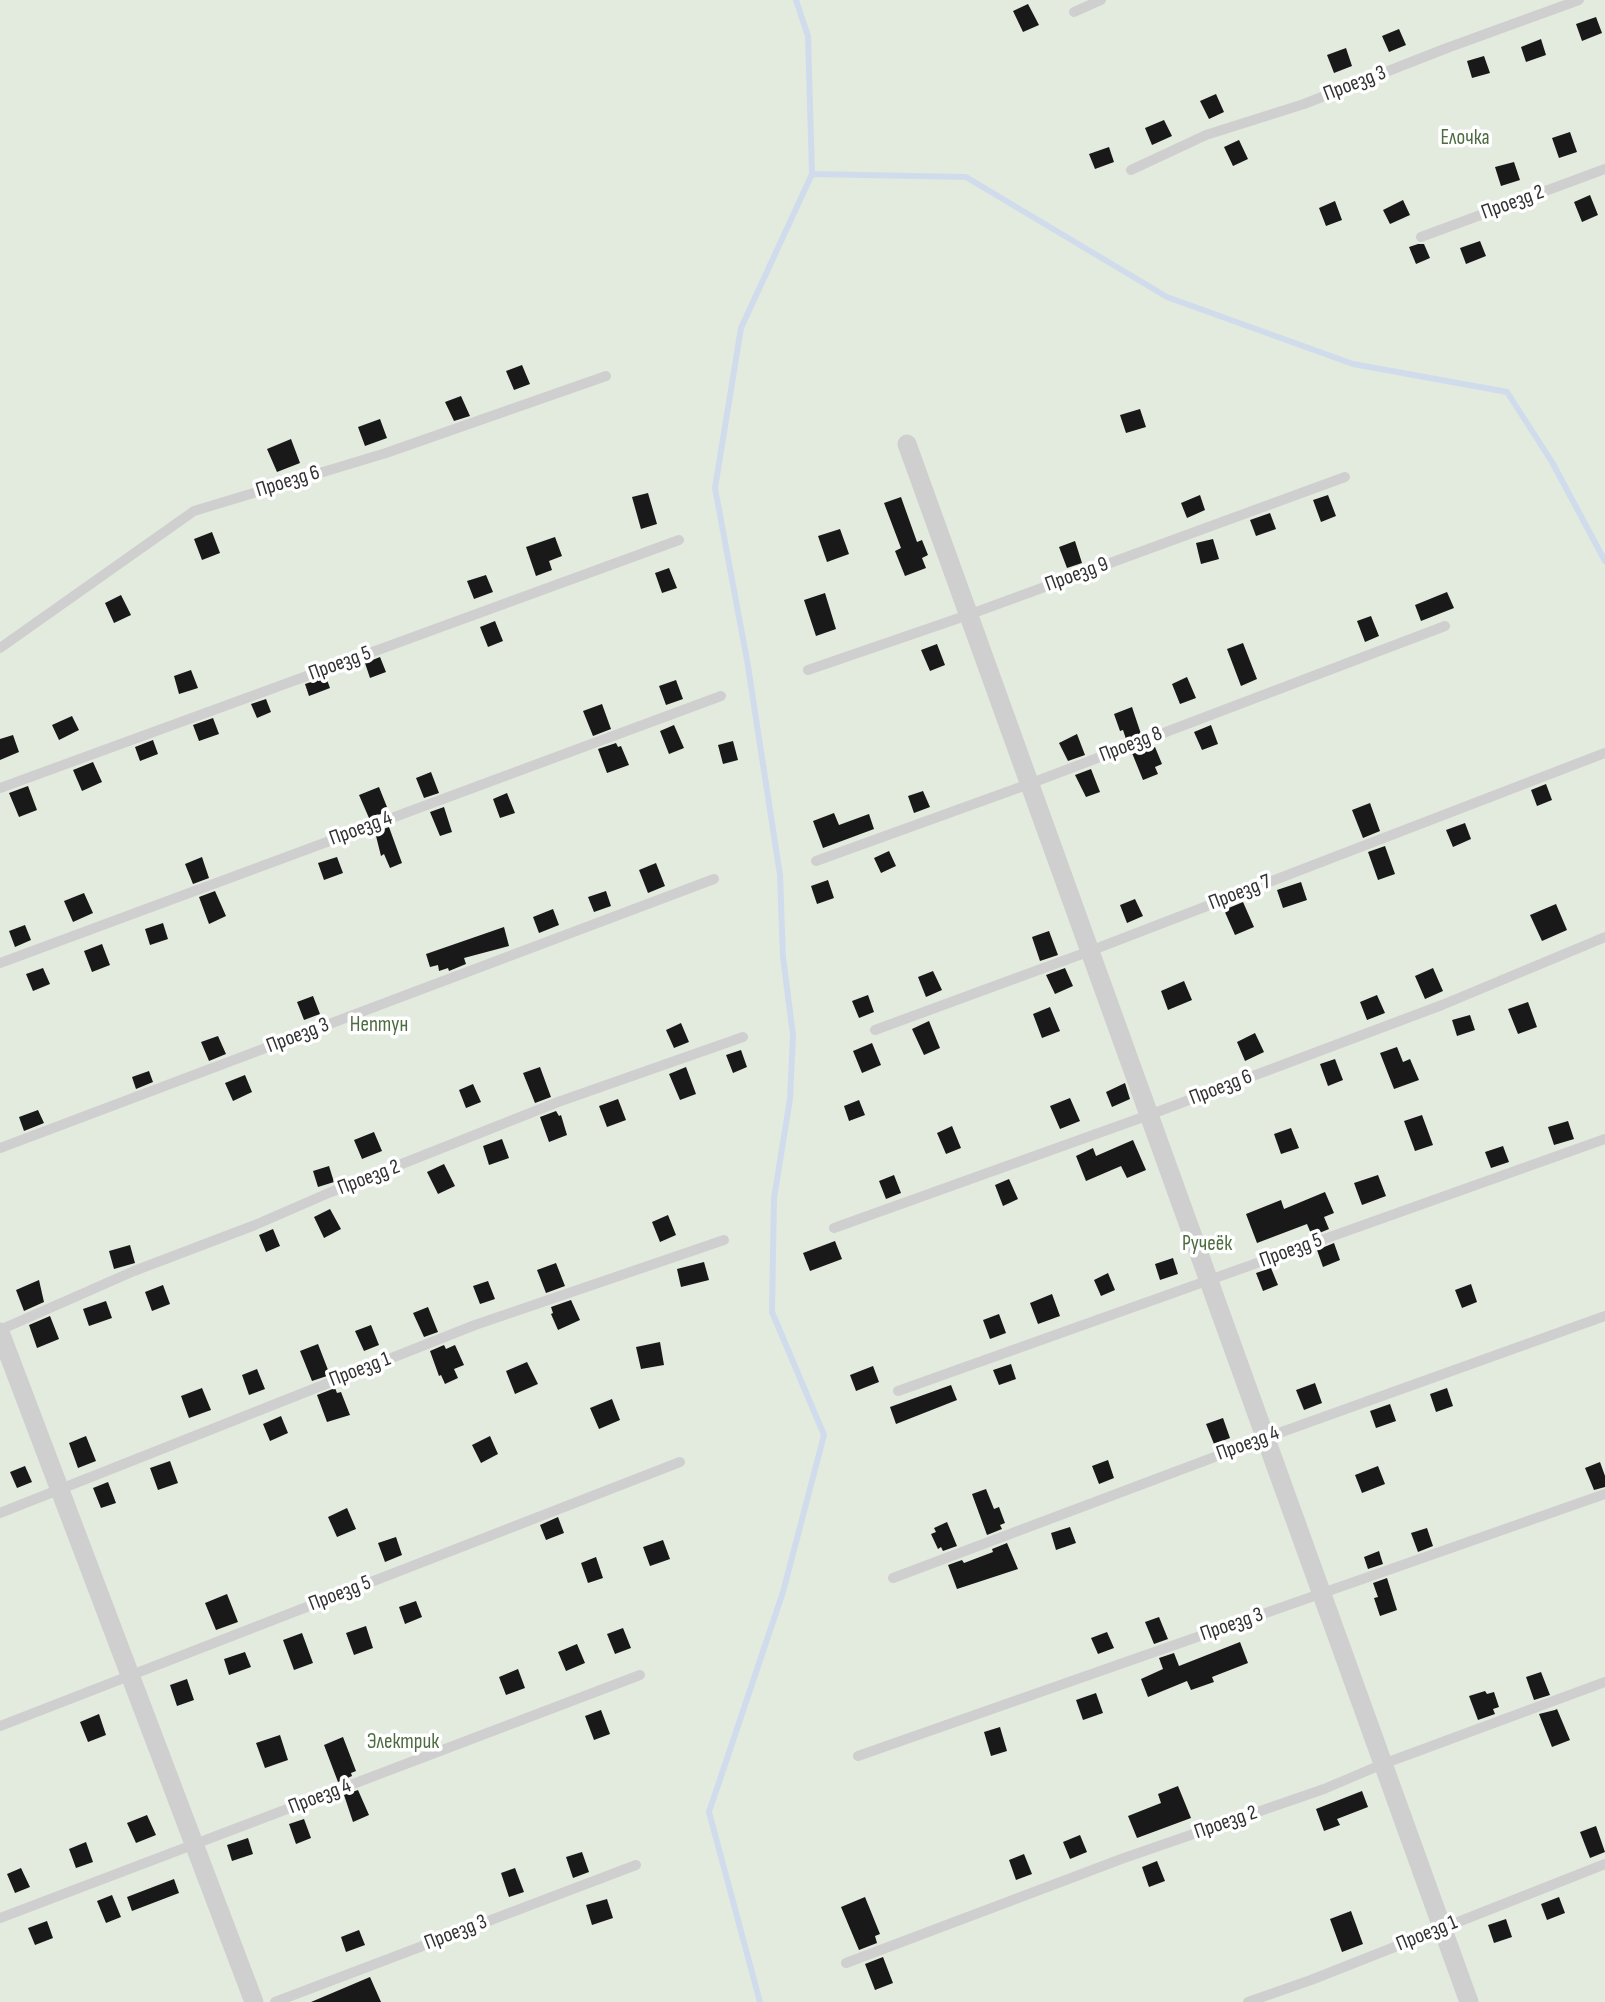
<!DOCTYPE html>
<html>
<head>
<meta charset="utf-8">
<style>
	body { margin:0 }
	canvas { display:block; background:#fff }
</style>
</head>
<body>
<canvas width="1605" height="2002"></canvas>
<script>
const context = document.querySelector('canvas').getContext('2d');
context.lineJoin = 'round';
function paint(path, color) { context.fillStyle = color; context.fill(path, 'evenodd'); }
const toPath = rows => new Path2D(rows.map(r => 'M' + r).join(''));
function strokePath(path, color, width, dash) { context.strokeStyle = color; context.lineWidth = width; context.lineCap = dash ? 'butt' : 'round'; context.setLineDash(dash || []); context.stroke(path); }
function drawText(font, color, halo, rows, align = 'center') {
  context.font = font + ' "Sofia Sans Condensed",sans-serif'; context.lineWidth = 7; context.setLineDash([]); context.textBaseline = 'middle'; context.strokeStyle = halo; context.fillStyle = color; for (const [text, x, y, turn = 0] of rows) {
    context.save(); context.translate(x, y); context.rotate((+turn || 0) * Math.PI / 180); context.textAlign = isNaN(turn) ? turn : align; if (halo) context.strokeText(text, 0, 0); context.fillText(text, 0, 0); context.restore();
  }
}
paint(toPath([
	[0,0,1605,0,1605,2002,0,2002]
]), '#e3ebdf');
strokePath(toPath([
	[812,174,966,177,1167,297,1353,364,1507,392,1552,462,1605,561],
	[760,2002,709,1812,783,1592,824,1435,772,1312,774,1198,790,1099,793,1035,783,957,780,875,747,660,715,488,741,328,812,174,808,36,796,0]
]), '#d0dcec', 6);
paint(toPath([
	[1028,4,1039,25,1023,32,1013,11],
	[1596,17,1602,33,1582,41,1576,24],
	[1399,29,1406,45,1389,52,1382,36],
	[1541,39,1546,55,1526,62,1521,47],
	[1346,48,1352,66,1334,73,1327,55],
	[1484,56,1490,73,1472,78,1467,61],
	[1216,94,1224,112,1209,119,1200,101],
	[1164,120,1172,136,1152,145,1145,128],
	[1570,132,1577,152,1559,158,1552,138],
	[1239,140,1248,159,1233,166,1224,147],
	[1109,147,1114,162,1095,169,1089,154],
	[1514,162,1520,180,1501,186,1495,167],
	[1590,195,1598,215,1582,222,1574,202],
	[1403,200,1410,215,1390,224,1383,210],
	[1335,201,1342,220,1326,226,1319,208],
	[1480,241,1486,256,1466,264,1460,248],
	[1418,244,1424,244,1430,258,1416,264,1409,247],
	[522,365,530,384,514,390,506,371],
	[461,396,470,416,454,421,445,402],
	[1140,409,1146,427,1126,433,1120,415],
	[380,419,387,438,365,446,358,427],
	[291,439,300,463,277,472,267,449],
	[648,493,657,524,641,529,632,497],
	[1200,495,1205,510,1187,518,1181,503],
	[1328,495,1336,516,1321,522,1313,500],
	[901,497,917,542,922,540,928,555,922,558,926,568,905,576,895,551,901,548,884,503],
	[1270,513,1276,529,1256,536,1250,520],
	[840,529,849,554,827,562,818,536],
	[212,532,220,553,202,560,194,539],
	[555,537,562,556,549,561,552,570,536,576,526,547],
	[1213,539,1219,559,1201,564,1196,543],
	[1075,541,1082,563,1067,568,1059,547],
	[669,568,677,588,662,593,655,573],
	[486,575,493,592,474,599,467,581],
	[1447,592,1454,608,1421,621,1415,605],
	[825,593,836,629,816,636,804,600],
	[121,595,131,615,114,623,105,603],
	[1371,616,1379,636,1365,642,1357,621],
	[495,621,503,641,488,647,480,627],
	[1243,643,1257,679,1241,686,1227,649],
	[937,644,945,665,930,671,921,650],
	[380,657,386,672,370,678,365,663],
	[191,670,198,688,179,694,174,676],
	[326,677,330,688,309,696,305,684],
	[1187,677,1196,698,1180,704,1172,684],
	[676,680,683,699,666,705,659,686],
	[266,699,271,712,257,718,251,704],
	[602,704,611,729,593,736,583,711],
	[1132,707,1141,734,1126,739,1123,730,1120,731,1114,714],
	[72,716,79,730,59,740,52,725],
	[213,718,219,734,199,741,193,725],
	[674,725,684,748,669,754,660,731],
	[1211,725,1218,744,1202,750,1194,732],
	[1077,734,1085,755,1068,761,1059,743],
	[13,735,19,752,0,760,0,739],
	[153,740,158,754,140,761,135,747],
	[733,741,738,760,723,764,718,745],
	[616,743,618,747,621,746,629,765,607,773,598,749],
	[1155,747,1162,764,1155,767,1158,774,1143,780,1132,753],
	[93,762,102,782,82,791,73,770],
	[1091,769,1100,792,1086,797,1075,775],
	[431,772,439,793,424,798,416,778],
	[1546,784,1552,800,1537,806,1531,790],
	[28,786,37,810,19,817,9,793],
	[379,787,387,807,383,809,384,813,369,818,359,795],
	[923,791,930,807,914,813,908,796],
	[507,793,515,813,500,818,493,799],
	[1370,803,1380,831,1363,838,1352,810],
	[444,807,452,832,440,836,430,812],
	[834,813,839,825,869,814,874,829,823,848,813,821],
	[1465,823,1471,839,1453,847,1446,830],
	[389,827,402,863,390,868,384,854,381,856,375,832],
	[1385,846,1395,874,1378,880,1368,852],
	[889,851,896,866,881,873,874,858],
	[202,857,209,878,193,884,185,864],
	[337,857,343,873,324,880,318,863],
	[656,863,665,886,648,893,639,870],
	[828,880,834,898,817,904,811,886],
	[1301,882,1307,900,1283,908,1277,890],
	[215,891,226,916,209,924,199,897],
	[606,891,611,906,594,912,588,897],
	[84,893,93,913,73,922,64,901],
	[1135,899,1143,916,1127,923,1120,905],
	[1243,902,1254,927,1235,935,1224,910],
	[1556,904,1567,930,1542,941,1530,915],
	[553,909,559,925,539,933,533,917],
	[163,923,168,939,150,945,145,929],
	[25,925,31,940,15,947,9,931],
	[504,927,509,946,464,958,466,964,449,971,448,968,439,971,438,965,430,967,426,954],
	[1049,931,1058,955,1040,961,1032,937],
	[102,944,110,965,92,972,84,951],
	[43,968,50,984,33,991,26,974],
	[1065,968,1073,986,1055,994,1046,975],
	[1433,968,1443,991,1425,999,1415,976],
	[933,971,942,990,926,997,918,977],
	[1184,981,1192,1000,1168,1010,1161,991],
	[868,995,874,1012,859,1018,852,1001],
	[1377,995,1385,1013,1367,1020,1360,1002],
	[313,996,320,1014,304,1020,297,1002],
	[1528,1002,1537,1027,1518,1034,1508,1009],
	[1050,1007,1060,1031,1042,1038,1033,1014],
	[1470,1015,1475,1030,1457,1036,1452,1020],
	[929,1021,940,1048,924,1055,912,1029],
	[681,1023,689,1042,674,1048,666,1030],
	[1255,1033,1264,1052,1245,1061,1237,1042],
	[218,1036,226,1054,209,1061,201,1042],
	[872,1043,881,1065,862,1073,853,1051],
	[1397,1047,1403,1062,1410,1059,1419,1080,1394,1089,1380,1053],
	[741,1050,747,1067,733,1073,726,1055],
	[1335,1059,1343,1080,1328,1086,1320,1064],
	[540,1067,551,1097,535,1103,523,1073],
	[686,1067,696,1094,680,1100,669,1074],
	[149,1071,153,1082,136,1089,132,1077],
	[245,1075,252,1092,233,1101,225,1083],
	[1125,1083,1130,1099,1112,1107,1106,1092],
	[473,1084,481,1102,466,1108,459,1090],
	[1070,1098,1080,1121,1060,1129,1050,1106],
	[618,1099,626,1120,607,1127,599,1106],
	[859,1100,865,1115,849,1121,844,1106],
	[38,1110,44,1123,24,1131,19,1117],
	[556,1111,559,1116,561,1115,567,1135,549,1142,540,1117],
	[1422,1115,1433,1145,1415,1151,1404,1121],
	[1568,1121,1574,1139,1554,1145,1548,1127],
	[952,1126,961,1148,946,1154,937,1133],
	[1291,1128,1299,1148,1281,1154,1274,1134],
	[374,1132,382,1151,362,1159,354,1140],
	[502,1139,509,1158,489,1165,483,1146],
	[1133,1140,1146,1170,1127,1178,1121,1166,1086,1181,1076,1156,1093,1148,1096,1156],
	[1503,1146,1509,1162,1491,1168,1485,1152],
	[444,1164,455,1186,438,1194,427,1172],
	[329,1166,334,1182,318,1187,313,1171],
	[894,1175,901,1193,886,1199,879,1181],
	[1378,1175,1386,1196,1362,1205,1354,1183],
	[1009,1179,1018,1199,1003,1206,995,1185],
	[1325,1192,1334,1213,1324,1217,1329,1229,1312,1236,1307,1224,1257,1243,1246,1214,1281,1200,1284,1209],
	[330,1209,341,1229,324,1238,314,1217],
	[668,1215,676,1235,660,1242,652,1222],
	[273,1229,280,1246,266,1252,259,1235],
	[835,1241,842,1259,810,1271,803,1253],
	[1334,1243,1340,1260,1323,1267,1317,1250],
	[130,1245,135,1263,114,1269,109,1251],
	[1173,1258,1178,1274,1160,1280,1155,1264],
	[704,1262,709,1280,681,1287,677,1269],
	[556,1263,565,1286,546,1293,537,1270],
	[1271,1268,1278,1285,1263,1291,1256,1273],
	[1108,1273,1115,1290,1101,1296,1094,1280],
	[39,1280,44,1302,24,1311,16,1290],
	[488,1281,495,1299,480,1304,473,1286],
	[1471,1284,1477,1302,1462,1308,1455,1290],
	[163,1285,170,1304,152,1311,145,1292],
	[1052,1294,1060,1316,1038,1324,1030,1303],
	[571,1300,580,1320,558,1330,551,1314,553,1313,551,1307],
	[106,1301,112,1318,89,1326,83,1309],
	[428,1307,438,1332,424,1337,413,1313],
	[999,1314,1006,1333,990,1339,983,1320],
	[50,1316,59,1339,37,1348,29,1325],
	[371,1325,379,1345,364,1351,355,1331],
	[660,1342,664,1365,641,1369,636,1347],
	[318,1344,330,1375,312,1381,300,1351],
	[444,1345,446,1349,455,1345,464,1365,454,1369,458,1378,445,1384,441,1375,439,1376,430,1351],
	[527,1362,538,1384,515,1394,506,1371],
	[1011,1364,1016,1379,999,1385,993,1370],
	[873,1366,879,1382,856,1391,850,1375],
	[257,1369,265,1389,249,1395,242,1375],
	[1315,1383,1322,1403,1304,1410,1296,1390],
	[951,1385,957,1400,896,1424,890,1407],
	[202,1388,211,1410,189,1418,181,1396],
	[335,1388,337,1393,341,1392,350,1415,327,1422,317,1395],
	[1447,1388,1453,1406,1436,1412,1430,1394],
	[612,1399,620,1420,599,1429,590,1408],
	[1390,1404,1396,1421,1376,1428,1370,1411],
	[281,1416,288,1433,270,1441,263,1424],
	[1223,1418,1230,1438,1214,1444,1206,1424],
	[86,1436,96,1461,78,1468,69,1443],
	[490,1436,498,1454,481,1463,472,1445],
	[1108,1460,1114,1478,1099,1484,1092,1466],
	[170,1461,178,1483,158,1490,150,1468],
	[1600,1462,1605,1476,1605,1487,1594,1490,1585,1468],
	[25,1466,32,1482,17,1488,10,1472],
	[1378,1466,1385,1484,1362,1493,1355,1475],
	[108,1482,116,1503,101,1508,93,1488],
	[986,1489,994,1509,999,1507,1005,1523,1000,1525,1002,1529,987,1535,972,1494],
	[347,1508,356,1529,337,1537,328,1517],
	[558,1517,564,1533,546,1540,540,1525],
	[947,1522,957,1546,943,1551,941,1547,938,1549,931,1534,936,1532,934,1528],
	[1070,1527,1076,1543,1056,1550,1051,1533],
	[1427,1528,1433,1546,1418,1552,1411,1533],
	[396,1537,402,1555,385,1562,378,1543],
	[663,1540,670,1559,650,1566,643,1547],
	[1007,1543,1018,1569,957,1589,948,1565,962,1560,964,1563,993,1552,992,1549],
	[1379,1551,1383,1564,1368,1569,1364,1557],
	[596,1557,603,1578,588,1583,581,1563],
	[1387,1578,1397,1610,1380,1616,1374,1598,1378,1597,1373,1583],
	[227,1594,238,1622,216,1630,205,1603],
	[416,1601,422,1617,405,1624,399,1607],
	[1159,1617,1168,1639,1154,1644,1145,1622],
	[366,1626,373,1648,354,1655,346,1633],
	[623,1628,631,1648,615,1654,607,1634],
	[1107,1632,1114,1648,1098,1654,1091,1638],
	[302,1633,313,1663,294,1670,283,1640],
	[1240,1642,1248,1663,1212,1677,1214,1682,1191,1690,1187,1681,1148,1697,1141,1679,1163,1669,1159,1658,1174,1653,1179,1666],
	[577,1644,585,1663,566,1671,558,1652],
	[245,1652,251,1667,229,1675,224,1659],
	[518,1669,525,1688,506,1695,499,1677],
	[1541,1672,1550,1695,1534,1700,1526,1677],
	[187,1679,194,1700,177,1706,170,1685],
	[1485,1691,1487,1694,1494,1692,1499,1707,1493,1709,1495,1714,1478,1720,1469,1696],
	[1096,1693,1103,1713,1083,1720,1076,1700],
	[601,1710,610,1734,594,1740,585,1716],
	[1555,1710,1557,1709,1570,1740,1552,1747,1539,1714],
	[99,1714,106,1735,88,1742,80,1722],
	[1000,1727,1007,1751,991,1756,984,1732],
	[280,1735,288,1760,265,1768,256,1743],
	[343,1737,356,1771,351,1773,352,1776,338,1782,324,1745],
	[1178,1786,1191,1818,1137,1838,1128,1816,1161,1803,1158,1794],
	[358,1790,369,1815,353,1822,344,1795],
	[1362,1791,1368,1807,1337,1819,1340,1825,1324,1831,1316,1809],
	[147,1815,156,1835,136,1843,127,1823],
	[304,1819,311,1838,296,1844,289,1824],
	[1596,1826,1605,1852,1590,1858,1580,1832],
	[1080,1835,1087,1852,1070,1859,1063,1842],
	[248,1838,253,1854,232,1861,227,1845],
	[86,1842,93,1862,76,1868,69,1849],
	[582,1852,589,1872,573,1878,566,1857],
	[1024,1854,1032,1874,1016,1880,1009,1860],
	[1157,1861,1165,1881,1149,1887,1142,1867],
	[21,1868,30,1887,15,1893,7,1874],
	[515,1868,524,1892,509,1897,501,1873],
	[174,1879,179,1893,132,1911,127,1897],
	[112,1895,121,1917,106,1923,97,1901],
	[865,1897,880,1934,875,1936,877,1943,859,1950,841,1907],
	[1559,1897,1565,1913,1547,1920,1541,1904],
	[607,1899,613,1918,592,1925,586,1905],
	[1351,1911,1363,1944,1342,1952,1330,1919],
	[1506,1919,1512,1937,1494,1943,1488,1925],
	[47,1921,53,1938,35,1945,28,1928],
	[359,1930,365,1945,346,1952,341,1937],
	[883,1957,893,1983,875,1990,865,1964],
	[370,1977,381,2002,311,2002]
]), '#191919');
strokePath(toPath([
	[1074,12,1101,0],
	[1131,170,1206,135,1304,104,1447,48,1579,0],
	[1421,237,1605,169],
	[0,648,194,511,386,453,606,376],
	[808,670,968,615,1345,477],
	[0,788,679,540],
	[816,861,1029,784,1445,626],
	[0,963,721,696],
	[875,1030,1090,951,1605,753],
	[0,1148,714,879],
	[834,1228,1149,1115,1442,1005,1605,937],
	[0,1330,134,1271,255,1225,331,1192,558,1102,743,1037],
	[898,1391,1605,1139],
	[0,1513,475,1325,724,1240],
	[893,1578,1265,1438,1605,1316],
	[0,1726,680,1462],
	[858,1756,1605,1494],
	[0,1918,640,1675],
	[846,1963,1124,1858,1324,1789,1383,1764,1605,1682],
	[275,2002,636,1865],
	[1248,2002,1311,1980,1605,1864]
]), '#cfcfcf', 10);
strokePath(toPath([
	[907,444,1469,2002],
	[0,1332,254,2002]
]), '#cfcfcf', 19);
drawText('21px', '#323232', '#fff', [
	["Проезд 3",1355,84,-21],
	["Проезд 2",1513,203,-20],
	["Проезд 6",288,482,-17],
	["Проезд 9",1077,575,-20],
	["Проезд 5",340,664,-20],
	["Проезд 8",1131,745,-21],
	["Проезд 4",361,829,-20],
	["Проезд 7",1240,893,-21],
	["Проезд 3",298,1036,-21],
	["Проезд 6",1221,1088,-21],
	["Проезд 2",369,1178,-21],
	["Проезд 5",1291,1251,-20],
	["Проезд 1",360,1370,-21],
	["Проезд 4",1248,1444,-20],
	["Проезд 5",340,1594,-21],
	["Проезд 3",1232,1625,-19],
	["Проезд 4",320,1797,-21],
	["Проезд 2",1226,1823,-19],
	["Проезд 3",456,1933,-21],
	["Проезд 1",1427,1934,-22]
]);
drawText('21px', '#4e6c42', '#fff', [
	["Елочка",1465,139],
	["Нептун",379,1026],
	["Ручеёк",1207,1245],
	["Электрик",403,1743]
]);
</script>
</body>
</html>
